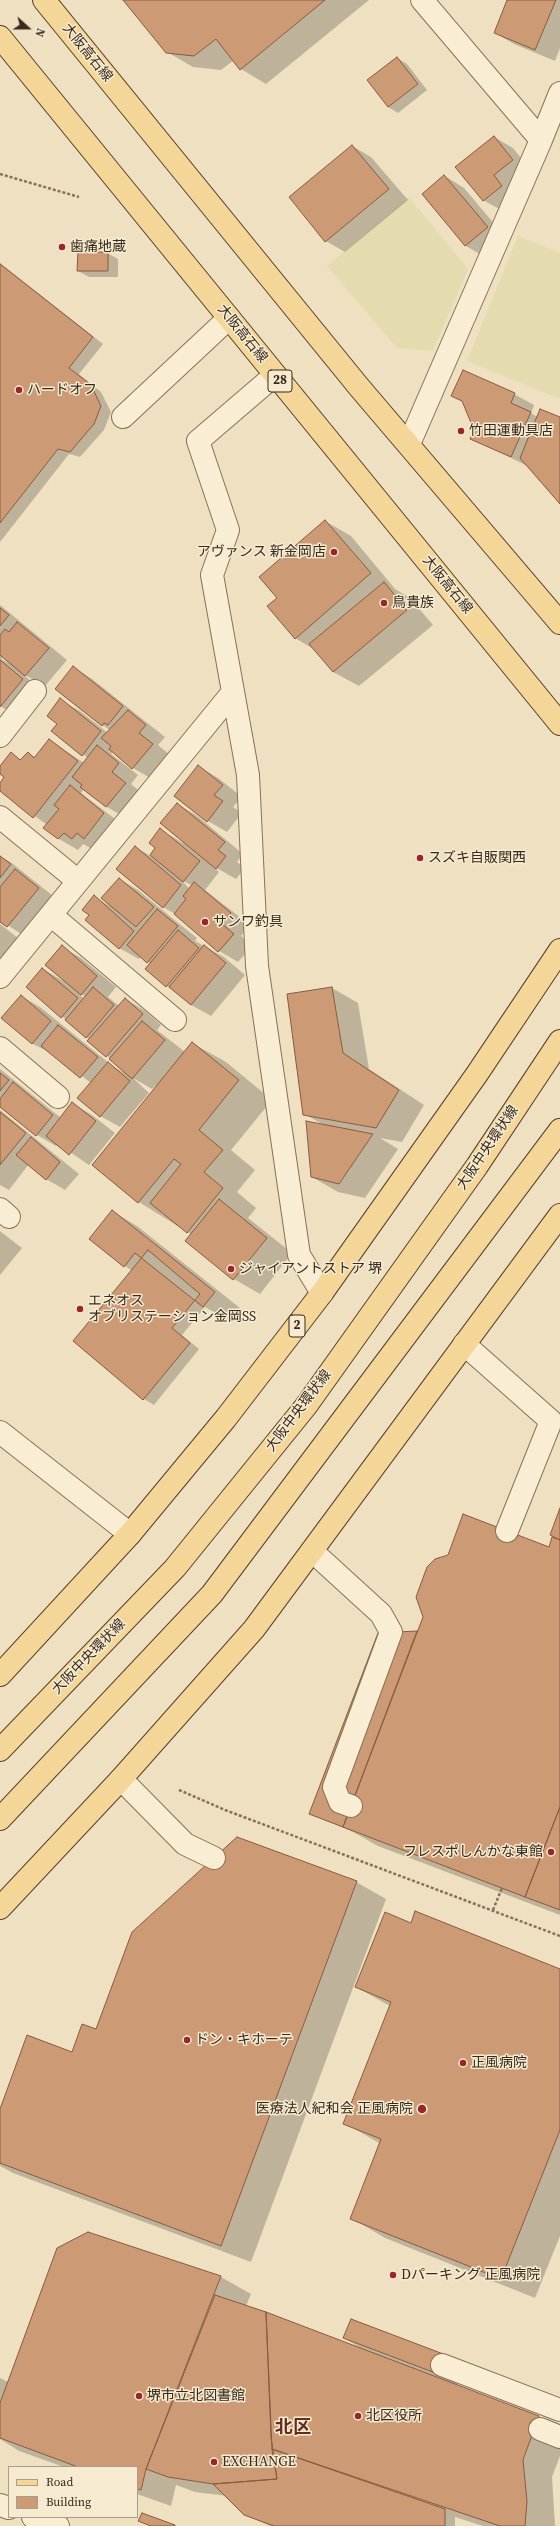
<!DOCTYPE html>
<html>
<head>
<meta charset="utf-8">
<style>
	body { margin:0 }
	#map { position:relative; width:560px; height:2526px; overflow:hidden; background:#eee0c1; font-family:"Source Serif 4",serif }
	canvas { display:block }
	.legend { position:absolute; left:8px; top:2466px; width:130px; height:52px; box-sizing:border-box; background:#f6ebd1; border:1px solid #aa9e89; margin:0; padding:5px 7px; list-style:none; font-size:12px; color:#382a1d }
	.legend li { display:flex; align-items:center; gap:8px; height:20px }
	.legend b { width:20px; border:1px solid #aa9e89 }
	.north { position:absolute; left:8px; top:8px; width:40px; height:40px; -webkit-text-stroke:3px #f6ebd1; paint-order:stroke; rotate:111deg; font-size:11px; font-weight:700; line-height:16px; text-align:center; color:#382a1d }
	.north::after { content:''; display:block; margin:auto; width:14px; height:18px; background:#382a1d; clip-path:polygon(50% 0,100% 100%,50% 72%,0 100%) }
</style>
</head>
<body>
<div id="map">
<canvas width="560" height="2526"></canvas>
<ul class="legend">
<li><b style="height:5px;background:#f3d698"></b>Road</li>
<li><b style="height:11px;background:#cd9a76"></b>Building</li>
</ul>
<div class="north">N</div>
</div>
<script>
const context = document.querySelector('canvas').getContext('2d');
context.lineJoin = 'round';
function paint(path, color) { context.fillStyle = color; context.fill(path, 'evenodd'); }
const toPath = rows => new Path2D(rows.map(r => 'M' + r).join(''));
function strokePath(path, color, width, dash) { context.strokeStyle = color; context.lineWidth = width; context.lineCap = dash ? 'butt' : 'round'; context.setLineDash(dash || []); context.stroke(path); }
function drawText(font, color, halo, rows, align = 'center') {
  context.font = font + ' "Source Serif 4","Noto Sans JP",serif'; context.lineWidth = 3; context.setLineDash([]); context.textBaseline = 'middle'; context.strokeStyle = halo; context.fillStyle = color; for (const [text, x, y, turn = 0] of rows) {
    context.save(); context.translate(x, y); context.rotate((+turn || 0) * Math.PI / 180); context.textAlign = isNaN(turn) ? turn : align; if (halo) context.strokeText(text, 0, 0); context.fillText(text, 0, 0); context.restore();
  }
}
paint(toPath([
	[409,197,468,269,433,351,397,348,327,266],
	[518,236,560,253,560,399,467,361]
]), '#e4dbae');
paint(toPath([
	[125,0,369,0,266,84,241,69,234,60,221,70,193,67,167,52],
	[508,0,560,0,560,48,555,61,514,44,495,33],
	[397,58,407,64,427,90,398,113,388,107],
	[494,137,513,148,532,172,503,211,483,200],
	[352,146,371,157,408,200,345,252,326,241],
	[445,176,464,188,507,239,485,257,466,246,423,194],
	[107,253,118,259,118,277,89,277,78,271],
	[0,263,103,344,79,374,101,392,111,412,104,430,80,457,69,454,0,542],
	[514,394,534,405,531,413,537,417,560,418,560,502,529,467,472,438,476,430,463,402,453,396],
	[325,521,351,536,395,589,410,598,433,625,359,686,333,672,315,650,295,638,278,598],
	[0,605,67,660,45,686,23,674,42,691,20,718,0,706],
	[3,657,11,663,11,664,1,659],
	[73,667,92,679,165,737,158,745,171,756,152,779,133,768,113,752,111,754,138,775,131,784,144,795,126,818,107,807,84,789,81,793,123,825,92,849,83,844,78,850,59,839,45,828,47,825,0,790,0,784,6,777,0,772,0,768,11,754,22,760,28,753,35,757,50,740,84,763,88,758,52,731,58,724,60,700,80,711,108,733,110,730,102,725],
	[198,766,218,778,242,797,233,807,242,813,227,832,208,821],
	[177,804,196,815,243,854,237,862,245,868,236,879,213,866,219,872,205,890,250,925,241,936,252,946,238,962,219,951,175,914,163,907,135,847,154,858,161,830,183,843],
	[181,880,193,886,190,889],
	[0,856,13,864,58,900,27,938,0,920],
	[119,879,138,890,177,922,197,938,195,941,224,957,245,975,211,1016,191,1005,146,969,151,964,141,956,139,959,119,948,90,915,95,897,110,906],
	[0,924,23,942,0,972],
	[62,947,81,958,116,987,108,997,119,1006,125,999,144,1010,161,1025,157,1030,185,1052,192,1043,226,1062,272,1100,231,1150,255,1170,237,1192,256,1208,248,1218,292,1253,260,1294,234,1279,187,1241,192,1235,139,1202,93,1165,157,1087,156,1085,152,1089,133,1078,149,1093,120,1127,100,1116,91,1083,53,1054,33,1044,2,1018,21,996,40,1007,114,1067,127,1074,90,1040,27,987,43,969,65,982],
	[79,993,86,997,84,999],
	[332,988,358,1003,369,1069,424,1105,402,1142,380,1138,398,1149,365,1198,338,1192,312,1177,324,1125,304,1114],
	[0,1069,61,1118,73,1104,92,1115,115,1133,89,1165,58,1144,56,1146,37,1135,0,1105],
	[0,1110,79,1174,65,1190,46,1179,29,1164,9,1190,0,1185],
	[112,1211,137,1226,240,1308,229,1321,205,1307,182,1335,199,1349,154,1405,144,1399,132,1271,90,1239],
	[0,1231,22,1248,0,1275],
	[560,1511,560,1915,378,1846,353,1832,311,1814,378,1634,418,1632,549,1548,557,1539,551,1535],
	[356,1882,386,1899,251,2262,13,2173,0,2166,0,2112,72,2053,96,2030],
	[412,1924,560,1970,560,2236,535,2298,385,2238,351,2218,381,2144,344,2123,390,2006,356,1987],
	[88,2233,221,2277,251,2294,246,2306,364,2350,344,2338,465,2367,457,2386,538,2417,560,2429,560,2456,552,2477,555,2526,483,2526,455,2517,455,2526,270,2526,244,2514,227,2496,195,2492,176,2485,171,2506,137,2494,137,2467,64,2467,19,2451,0,2439,0,2378,8,2382]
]), '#0003');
const building = toPath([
	[123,0,325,0,240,70,216,39,194,56,166,53,123,0],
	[507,0,556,0,535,50,494,33,507,0],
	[397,57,418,84,388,107,367,80,397,57],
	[494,136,513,160,494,175,502,186,483,201,455,167,494,136],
	[352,145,389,189,325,242,289,197,352,145],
	[444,175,488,227,465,246,422,194,444,175],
	[78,252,108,252,108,271,77,271,78,252],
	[0,264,93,337,69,368,91,385,101,406,94,424,70,452,58,449,0,523,0,264],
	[463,370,515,393,511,403,531,412,511,457,470,439,474,430,462,401,451,396,463,370],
	[540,409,560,417,560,504,520,458,540,409],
	[325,520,371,573,295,639,267,606,277,598,259,577,325,520],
	[384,582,407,610,333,672,309,644,384,582],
	[0,608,9,615,0,626,0,608],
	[17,622,49,648,25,676,0,655,0,635,5,629,9,632,17,622],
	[0,660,23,679,0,707,0,660],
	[73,666,123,706,108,725,104,723,102,726,55,689,73,666],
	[60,698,101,731,82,756,51,731,57,724,47,716,60,698],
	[128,710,146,725,139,733,153,744,132,769,109,749,111,746,101,738,128,710],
	[49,739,78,761,33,818,0,791,0,783,4,777,0,774,0,766,11,752,20,760,28,752,34,758,49,739],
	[97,745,119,763,112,772,126,783,106,807,80,787,82,785,72,777,97,745],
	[198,765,223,785,214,795,223,801,207,822,174,796,198,765],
	[70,785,104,813,84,839,77,833,72,839,64,833,58,839,43,828,59,809,54,805,70,785],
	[177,803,225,842,218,850,226,856,216,869,160,823,177,803],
	[160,828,200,861,183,882,150,855,155,848,149,843,160,828],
	[135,846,181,885,163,908,116,869,135,846],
	[0,856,11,864,0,878,0,856],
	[15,869,39,888,7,927,0,922,0,887,15,869],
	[119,878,154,907,136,927,101,898,119,878],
	[194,882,231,913,222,924,234,934,218,952,174,914,186,899,183,896,194,882],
	[94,895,134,931,119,949,85,920,89,915,82,910,94,895],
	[157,909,178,926,147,963,127,945,157,909],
	[178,930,199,948,166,987,145,969,178,930],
	[62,945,97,976,81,995,45,965,62,945],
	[204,945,226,963,191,1005,169,987,204,945],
	[42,968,78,998,61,1018,26,987,42,968],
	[93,987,114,1005,86,1038,65,1020,93,987],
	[332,987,343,1053,399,1090,376,1128,303,1115,287,994,332,987],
	[21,995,51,1021,32,1044,1,1018,21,995],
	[125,998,143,1014,106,1057,87,1041,125,998],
	[142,1021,165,1040,132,1079,109,1059,142,1021],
	[58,1025,98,1057,80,1078,41,1046,58,1025],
	[192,1042,239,1080,199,1130,223,1150,204,1172,223,1188,187,1233,150,1203,181,1164,174,1159,138,1203,92,1165,192,1042],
	[108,1062,130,1081,100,1117,77,1098,108,1062],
	[0,1073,9,1080,0,1091,0,1073],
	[13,1082,53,1115,36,1136,0,1107,0,1099,13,1082],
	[72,1102,96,1121,69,1155,46,1136,72,1102],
	[0,1112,26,1133,0,1165,0,1112],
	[306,1121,373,1134,339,1184,311,1177,306,1121],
	[31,1137,60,1162,46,1180,16,1155,31,1137],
	[219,1199,267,1238,233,1280,185,1241,219,1199],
	[112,1210,215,1292,203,1307,135,1253,124,1267,89,1239,112,1210],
	[148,1250,200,1294,172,1328,190,1343,143,1400,73,1341,148,1250],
	[560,1508,560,1540,550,1535,560,1508],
	[463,1514,549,1547,552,1537,560,1540,560,1807,525,1897,343,1827,423,1617,416,1597,427,1567,435,1559,448,1555,463,1514],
	[417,1631,343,1827,309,1814,378,1633,417,1631],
	[560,1807,560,1910,525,1897,560,1807],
	[237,1837,357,1881,221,2246,0,2163,0,2109,27,2035,72,2052,82,2024,96,2029,132,1932,237,1837],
	[415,1911,560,1969,560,2130,501,2279,350,2219,381,2139,343,2124,391,2002,355,1987,385,1912,411,1923,415,1911],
	[88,2232,221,2276,146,2469,141,2490,137,2489,137,2467,78,2467,0,2438,0,2403,57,2248,88,2232],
	[215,2295,266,2312,271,2437,277,2479,213,2484,168,2477,146,2469,215,2295],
	[266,2312,539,2416,523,2460,527,2501,525,2526,500,2526,272,2449,266,2312],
	[351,2319,446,2355,438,2374,343,2338,351,2319],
	[272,2449,445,2509,445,2526,274,2526,244,2515,213,2484,277,2479,272,2449],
	[142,2513,175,2525,175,2526,151,2526,138,2521,142,2513]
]);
paint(building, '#cd9a76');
strokePath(building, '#885a3e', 1);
const minor = toPath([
	[422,0,541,140,560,93],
	[275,375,198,441,228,530,212,575,248,775,257,966,299,1255,322,1293],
	[123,417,229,318],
	[409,444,541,140],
	[0,736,35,691],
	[0,817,78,881],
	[51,915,175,1020],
	[0,977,233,692],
	[0,1048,58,1097],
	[0,1209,9,1217],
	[464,1344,551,1421,507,1531],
	[0,1432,130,1534],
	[312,1551,381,1614,391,1632,334,1787,340,1802,351,1806],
	[121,1779,185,1844,214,1858],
	[442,2365,560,2410],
	[540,2429,560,2437],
	[0,2505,9,2508],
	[33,2517,58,2526]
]);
const major = toPath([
	[44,0,359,387,560,623],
	[0,37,560,724],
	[0,1675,130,1534,226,1418,322,1293,477,1074,560,950],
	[0,1750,175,1568,306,1406,477,1166,560,1041],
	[0,1819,212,1594,560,1130],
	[0,1908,121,1779,254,1629,560,1215]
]);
strokePath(minor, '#887158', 24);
strokePath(major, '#563f2d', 24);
strokePath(toPath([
	[0,174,79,197],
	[179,1790,225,1810,560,1936],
	[493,1910,502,1888]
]), '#887158', 2.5, [3, 2]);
strokePath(minor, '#f9eed4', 22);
strokePath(major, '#f3d698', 22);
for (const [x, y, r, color] of [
	[62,247,4,"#982729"],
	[19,390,4,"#982729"],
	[461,431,4,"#982729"],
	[334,552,4,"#982729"],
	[384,603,4,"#982729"],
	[420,858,4,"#982729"],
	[205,922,4,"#982729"],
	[231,1269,4,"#982729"],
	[80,1309,4,"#982729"],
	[551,1852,4,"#982729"],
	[187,2040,4,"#982729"],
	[463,2063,4,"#982729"],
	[422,2109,5,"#982729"],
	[393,2275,4,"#982729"],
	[139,2396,4,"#982729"],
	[358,2416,4,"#982729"],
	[214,2462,4,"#982729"]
]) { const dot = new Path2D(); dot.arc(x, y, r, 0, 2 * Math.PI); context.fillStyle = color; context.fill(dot); strokePath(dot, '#f6ebd1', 1.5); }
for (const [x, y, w] of [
	[280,381,24],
	[297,1326,16]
]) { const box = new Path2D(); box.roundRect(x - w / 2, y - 11, w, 22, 3); context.fillStyle = '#f6ebd1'; context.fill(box); strokePath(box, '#382a1d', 1); }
drawText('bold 13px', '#382a1d', null, [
	["28",280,381],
	["2",297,1326]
]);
drawText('14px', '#382a1d', '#f6ebd1', [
	["大阪高石線",87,53,51],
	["大阪高石線",242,334,51],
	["大阪高石線",447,585,51],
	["大阪中央環状線",488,1148,-56],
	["大阪中央環状線",299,1411,-53],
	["大阪中央環状線",89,1657,-46]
]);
drawText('14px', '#382a1d', '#f6ebd1', [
	["歯痛地蔵",70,247],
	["ハードオフ",27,390],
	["竹田運動具店",469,431],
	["アヴァンス 新金岡店",326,552,"right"],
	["鳥貴族",392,603],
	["スズキ自販関西",428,858],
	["サンワ釣具",213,922],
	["ジャイアントストア 堺",239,1269],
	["エネオス",88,1301],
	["オブリステーション金岡SS",88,1317],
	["フレスポしんかな東館",543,1852,"right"],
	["ドン・キホーテ",195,2040],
	["正風病院",471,2063],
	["医療法人紀和会 正風病院",413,2109,"right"],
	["Dパーキング 正風病院",401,2275],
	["堺市立北図書館",147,2396],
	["北区役所",366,2416],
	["EXCHANGE",222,2462]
], 'left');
drawText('bold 18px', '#652a1c', '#f6ebd1', [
	["北区",293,2428]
]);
</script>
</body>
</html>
